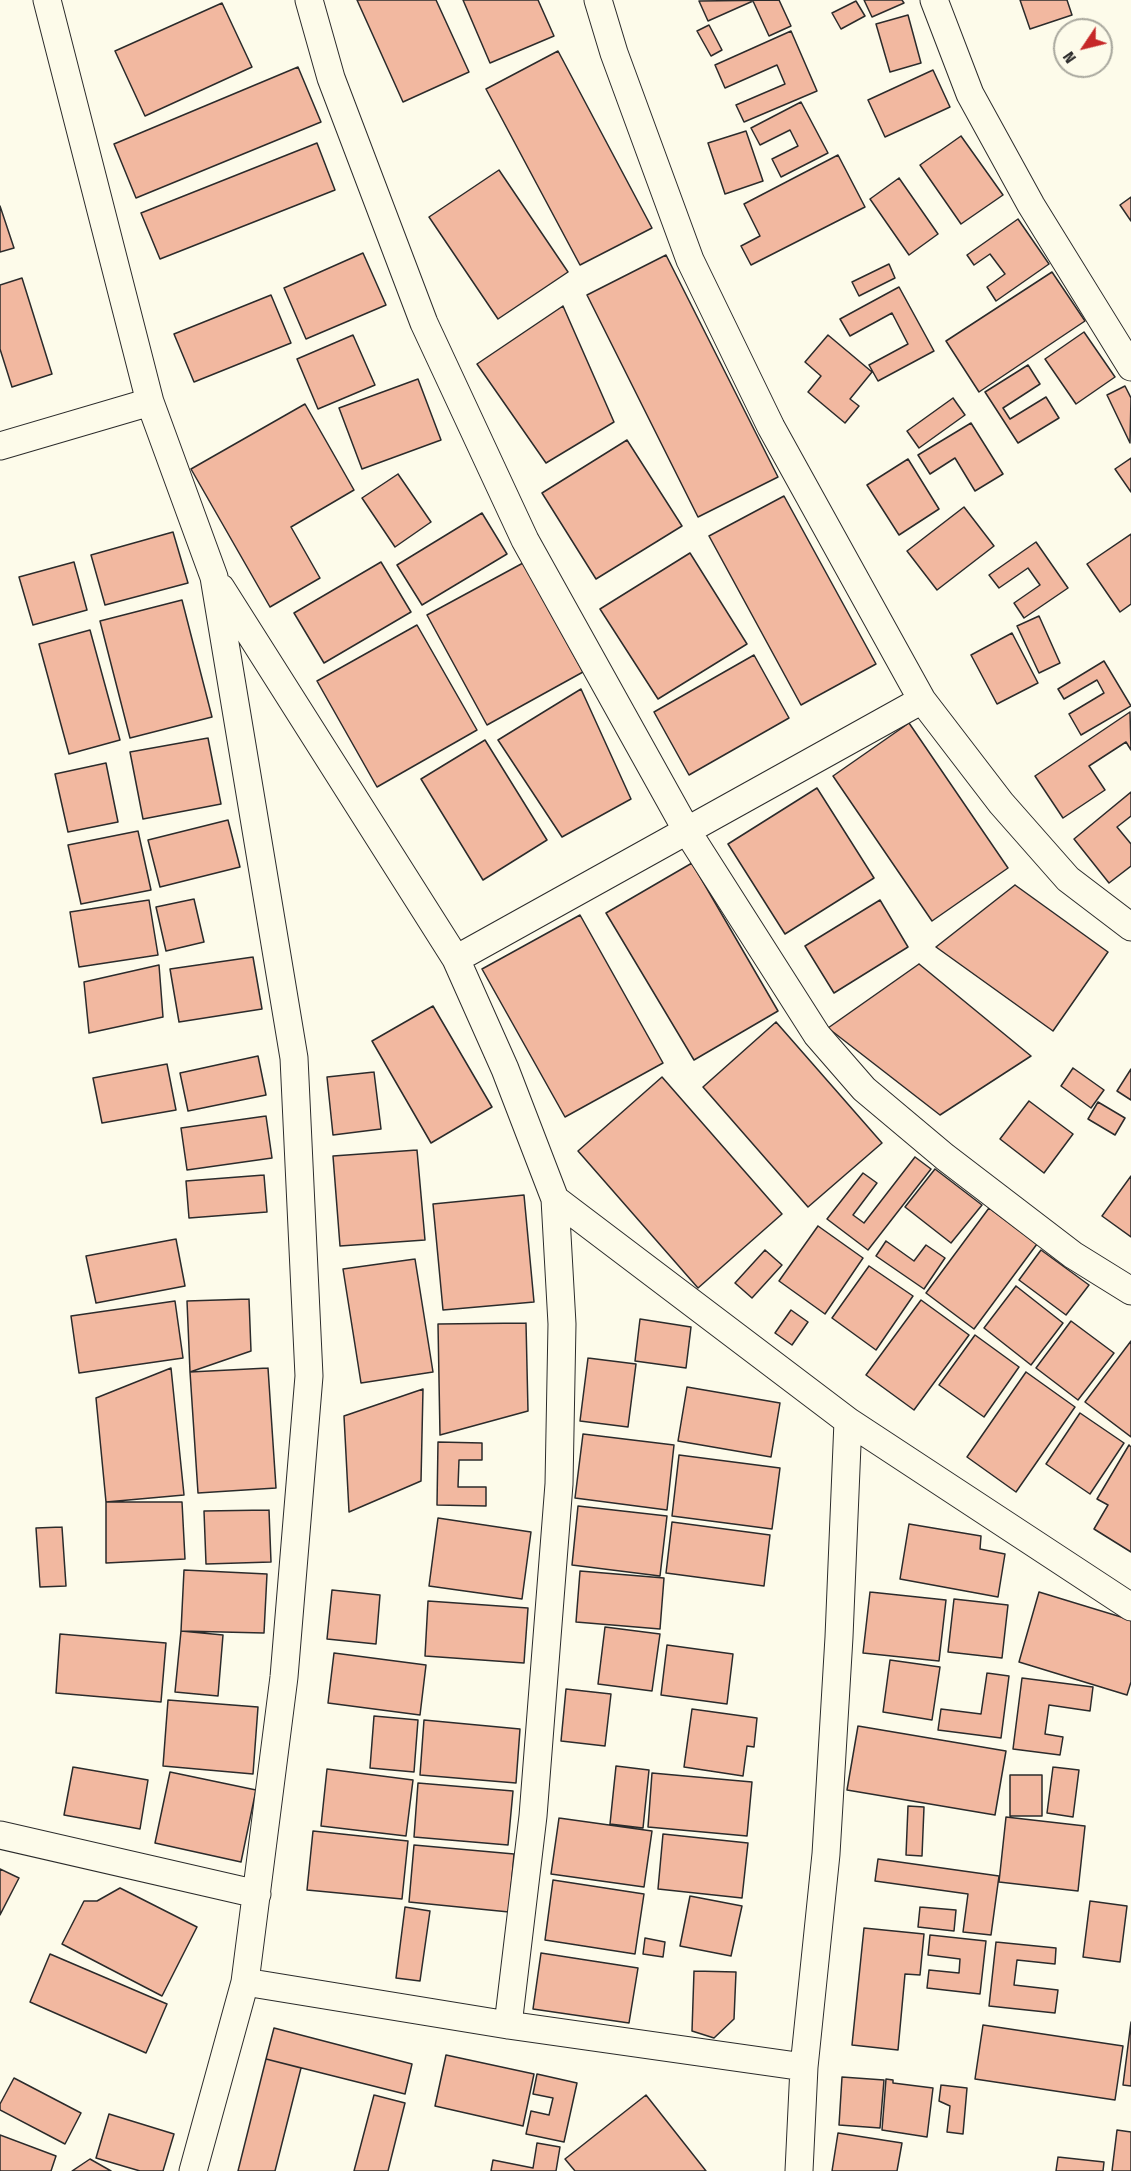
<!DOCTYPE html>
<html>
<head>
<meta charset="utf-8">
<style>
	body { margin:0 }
	#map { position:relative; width:1131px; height:2171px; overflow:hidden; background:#fdfbea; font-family:"Fira Sans Condensed",sans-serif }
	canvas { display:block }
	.north { position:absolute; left:1053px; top:18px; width:60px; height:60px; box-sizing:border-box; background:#fdfbea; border:2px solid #a9a89e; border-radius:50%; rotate:235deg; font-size:16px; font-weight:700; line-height:24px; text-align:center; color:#2b2b2b }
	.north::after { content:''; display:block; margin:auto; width:21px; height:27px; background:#c62828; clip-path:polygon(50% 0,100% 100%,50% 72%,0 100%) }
</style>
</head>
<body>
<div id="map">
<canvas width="1131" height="2171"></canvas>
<div class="north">N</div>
</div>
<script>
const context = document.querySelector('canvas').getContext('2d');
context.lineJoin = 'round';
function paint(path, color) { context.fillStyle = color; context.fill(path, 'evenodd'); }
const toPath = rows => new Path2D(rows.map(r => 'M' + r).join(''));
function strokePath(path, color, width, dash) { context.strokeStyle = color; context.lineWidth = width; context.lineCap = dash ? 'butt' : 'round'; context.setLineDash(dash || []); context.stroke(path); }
const building = toPath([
	[357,0,436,0,469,72,403,102,357,0],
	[463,0,538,0,554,36,490,63,463,0],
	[779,0,791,26,769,36,753,1,708,21,699,1,779,0],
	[864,0,902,0,904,3,872,17,864,0],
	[1020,0,1067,0,1072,15,1030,29,1020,0],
	[856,1,865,16,841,29,832,13,856,1],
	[222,3,252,67,145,116,115,51,222,3],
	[908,15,921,63,890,72,876,24,908,15],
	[709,25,722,50,711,56,697,31,709,25],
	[791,31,817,91,744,122,736,105,785,84,777,65,725,88,715,65,791,31],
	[558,51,652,228,580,265,486,89,558,51],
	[298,67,321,122,136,198,114,144,298,67],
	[933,70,950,107,885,137,868,100,933,70],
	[801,102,828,153,781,177,772,159,798,146,790,130,760,145,751,128,801,102],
	[746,131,763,181,725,194,708,143,746,131],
	[961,136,1003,195,961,224,920,165,961,136],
	[317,143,335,190,160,259,141,213,317,143],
	[838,155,865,207,751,265,741,246,760,236,744,204,838,155],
	[499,170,568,272,498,319,429,217,499,170],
	[899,178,938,234,909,255,870,199,899,178],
	[1131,197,1131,221,1120,205,1131,197],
	[0,206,14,248,0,252,0,206],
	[1018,219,1049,264,996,301,987,287,1005,274,990,254,974,265,967,255,1018,219],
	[363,253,386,305,306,339,284,288,363,253],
	[666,255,778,477,698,517,587,295,666,255],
	[889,264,895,278,859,296,852,282,889,264],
	[1052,272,1085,321,979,392,946,341,1052,272],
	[22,278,52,374,12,387,0,349,0,285,22,278],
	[899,287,934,351,878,381,869,365,908,344,892,313,850,336,840,319,899,287],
	[271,295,291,343,194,382,174,334,271,295],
	[563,306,614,422,546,463,477,364,563,306],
	[1084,332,1115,377,1076,404,1045,359,1084,332],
	[353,335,375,385,318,409,297,359,353,335],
	[828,335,872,372,850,399,859,406,845,423,808,392,821,376,805,362,828,335],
	[1028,365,1040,384,1003,408,1010,419,1046,397,1059,418,1018,443,985,392,1028,365],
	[418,379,441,440,362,469,339,408,418,379],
	[1125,386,1131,398,1130,443,1107,395,1125,386],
	[953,398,965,415,919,448,907,431,953,398],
	[305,404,354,490,291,527,320,578,270,607,191,469,305,404],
	[971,423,1003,474,975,491,955,458,930,474,918,455,971,423],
	[627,440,682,526,596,579,542,493,627,440],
	[1131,458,1131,492,1115,469,1131,458],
	[908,459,939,509,899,535,867,485,908,459],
	[398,474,431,522,395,547,362,498,398,474],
	[784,496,876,664,801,705,709,536,784,496],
	[964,507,994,546,937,590,907,551,964,507],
	[482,513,507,554,422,605,397,565,482,513],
	[173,532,188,583,105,605,91,555,173,532],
	[1131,534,1131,604,1120,612,1087,564,1131,534],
	[1036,542,1068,588,1024,618,1014,603,1040,585,1028,568,999,588,989,575,1036,542],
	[690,553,747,644,658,699,600,609,690,553],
	[74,562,87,610,33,625,19,577,74,562],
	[381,562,411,612,324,663,294,613,381,562],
	[523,563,583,672,487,725,427,615,523,563],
	[182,600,212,717,130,738,100,621,182,600],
	[1039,616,1060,663,1039,673,1017,626,1039,616],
	[417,625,477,730,377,787,317,681,417,625],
	[90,630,120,740,69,754,39,644,90,630],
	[1012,633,1038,683,997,704,971,655,1012,633],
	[754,655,789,718,689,775,654,712,754,655],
	[1104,661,1131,706,1081,735,1069,714,1104,693,1097,680,1064,699,1058,689,1104,661],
	[581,689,631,799,562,837,498,740,581,689],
	[1130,712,1131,750,1126,742,1089,766,1105,790,1063,818,1035,776,1130,712],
	[909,723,1008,868,932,921,833,776,909,723],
	[208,738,221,804,143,819,130,752,208,738],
	[485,740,547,840,483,880,421,779,485,740],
	[106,763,118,822,68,832,55,774,106,763],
	[817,788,874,878,785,934,728,844,817,788],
	[1131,792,1131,816,1117,827,1131,844,1131,866,1109,883,1074,839,1131,792],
	[228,820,240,867,160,887,148,840,228,820],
	[138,831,151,890,81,904,68,845,138,831],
	[692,863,778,1011,694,1060,606,913,692,863],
	[1015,885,1108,952,1053,1031,936,947,1015,885],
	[194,899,204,942,166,951,156,907,194,899],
	[149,900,158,955,79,967,70,912,149,900],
	[880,900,908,947,834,993,805,946,880,900],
	[580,915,663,1063,565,1117,482,969,580,915],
	[253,957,262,1009,179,1022,170,969,253,957],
	[919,964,1031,1056,940,1115,828,1028,919,964],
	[159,965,163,1017,89,1033,84,982,159,965],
	[433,1006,492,1107,431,1143,372,1041,433,1006],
	[776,1022,882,1143,808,1207,703,1087,776,1022],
	[258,1056,266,1095,188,1111,180,1073,258,1056],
	[167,1064,176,1110,102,1123,93,1078,167,1064],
	[1073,1068,1104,1090,1091,1108,1061,1086,1073,1068],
	[1131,1069,1131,1100,1117,1091,1131,1069],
	[374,1072,381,1129,333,1135,327,1077,374,1072],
	[662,1077,782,1214,698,1288,578,1151,662,1077],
	[1029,1101,1073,1134,1044,1173,1000,1139,1029,1101],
	[1098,1102,1125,1118,1115,1135,1088,1119,1098,1102],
	[266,1116,272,1158,187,1170,181,1128,266,1116],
	[417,1150,425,1240,340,1246,333,1156,417,1150],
	[915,1157,931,1169,868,1250,827,1219,863,1173,877,1183,853,1215,864,1223,915,1157],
	[935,1169,982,1205,951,1243,905,1207,935,1169],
	[264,1175,267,1212,189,1218,186,1181,264,1175],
	[1131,1176,1131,1237,1102,1216,1131,1176],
	[524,1195,534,1302,443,1310,433,1204,524,1195],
	[989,1208,1037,1244,974,1329,926,1293,989,1208],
	[818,1226,863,1258,825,1314,779,1281,818,1226],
	[176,1239,185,1286,96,1303,86,1256,176,1239],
	[886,1241,914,1261,926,1245,945,1258,924,1289,876,1256,886,1241],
	[765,1250,782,1265,752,1298,735,1283,765,1250],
	[1041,1250,1089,1285,1066,1315,1019,1280,1041,1250],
	[415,1259,433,1372,361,1383,343,1269,415,1259],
	[869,1266,913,1296,876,1350,832,1318,869,1266],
	[1016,1286,1063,1323,1031,1365,984,1328,1016,1286],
	[249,1299,251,1351,190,1372,187,1301,249,1299],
	[921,1300,969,1335,914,1410,866,1375,921,1300],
	[175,1301,183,1358,79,1373,71,1316,175,1301],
	[791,1310,808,1322,792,1345,775,1333,791,1310],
	[640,1319,691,1327,686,1368,635,1361,640,1319],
	[1071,1321,1114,1353,1078,1400,1036,1368,1071,1321],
	[526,1323,528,1411,440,1435,438,1324,526,1323],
	[975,1335,1019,1367,984,1417,939,1385,975,1335],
	[1131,1341,1131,1437,1085,1402,1131,1341],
	[588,1358,636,1364,628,1427,580,1421,588,1358],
	[171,1368,184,1495,106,1502,96,1398,171,1368],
	[268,1368,276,1488,198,1493,190,1372,268,1368],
	[1026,1372,1075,1407,1016,1492,967,1457,1026,1372],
	[687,1387,780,1403,771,1457,678,1441,687,1387],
	[423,1389,421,1481,349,1512,344,1416,423,1389],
	[1080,1413,1124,1443,1090,1494,1046,1464,1080,1413],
	[583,1434,674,1445,667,1510,575,1498,583,1434],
	[438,1442,482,1443,482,1460,459,1460,458,1487,486,1487,486,1506,437,1505,438,1442],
	[1129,1445,1131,1447,1131,1552,1094,1529,1108,1505,1097,1499,1129,1445],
	[679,1455,780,1468,772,1529,672,1516,679,1455],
	[106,1502,182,1502,185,1559,106,1563,106,1502],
	[578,1506,667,1516,660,1576,572,1565,578,1506],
	[269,1510,271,1562,206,1564,204,1511,269,1510],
	[438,1518,531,1532,522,1599,429,1586,438,1518],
	[672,1522,770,1535,764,1586,666,1573,672,1522],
	[909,1524,981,1536,980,1549,1005,1554,998,1597,900,1579,909,1524],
	[62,1527,66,1586,40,1587,36,1528,62,1527],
	[184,1570,267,1574,264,1633,181,1631,184,1570],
	[580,1571,664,1578,660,1629,576,1622,580,1571],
	[332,1590,380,1595,376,1644,327,1639,332,1590],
	[870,1592,946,1600,939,1661,863,1653,870,1592],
	[1039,1592,1131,1620,1131,1682,1127,1695,1019,1662,1039,1592],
	[954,1599,1008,1605,1002,1658,948,1652,954,1599],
	[428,1601,528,1608,524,1663,425,1656,428,1601],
	[605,1627,660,1634,652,1691,598,1684,605,1627],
	[181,1631,223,1635,218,1696,175,1692,181,1631],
	[60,1634,166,1643,161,1702,56,1693,60,1634],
	[667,1645,733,1654,727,1704,661,1695,667,1645],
	[334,1653,426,1665,420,1715,328,1703,334,1653],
	[890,1660,940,1667,932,1720,883,1712,890,1660],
	[987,1673,1009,1676,1001,1738,938,1730,941,1709,981,1714,987,1673],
	[1022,1678,1093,1687,1090,1711,1049,1705,1045,1734,1063,1737,1060,1755,1013,1749,1022,1678],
	[566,1689,611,1694,605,1746,561,1741,566,1689],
	[168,1700,258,1707,253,1774,163,1766,168,1700],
	[692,1709,757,1718,754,1747,747,1746,743,1776,684,1767,692,1709],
	[374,1716,418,1720,414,1772,370,1768,374,1716],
	[424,1720,520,1729,516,1783,420,1775,424,1720],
	[858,1726,1006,1751,995,1815,847,1790,858,1726],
	[616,1766,649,1770,643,1828,610,1824,616,1766],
	[73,1767,148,1780,140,1829,64,1815,73,1767],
	[1053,1767,1079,1770,1073,1817,1047,1813,1053,1767],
	[327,1769,413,1780,406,1836,321,1826,327,1769],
	[170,1772,256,1790,241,1862,155,1843,170,1772],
	[652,1773,752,1782,747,1836,648,1827,652,1773],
	[1010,1775,1042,1775,1042,1816,1010,1816,1010,1775],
	[418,1783,513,1791,508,1845,414,1837,418,1783],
	[908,1806,924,1807,922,1856,906,1855,908,1806],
	[1006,1817,1085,1826,1078,1891,999,1882,1006,1817],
	[559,1818,652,1831,644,1887,551,1874,559,1818],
	[313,1831,408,1841,402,1899,307,1890,313,1831],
	[663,1834,748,1843,742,1898,658,1889,663,1834],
	[414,1845,514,1854,509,1912,409,1902,414,1845],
	[878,1859,999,1876,991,1935,963,1932,968,1894,875,1881,878,1859],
	[0,1869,19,1878,0,1915,0,1869],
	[553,1880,644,1894,635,1954,545,1940,553,1880],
	[120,1888,197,1927,162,1996,62,1944,84,1901,97,1901,120,1888],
	[690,1896,742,1906,731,1956,680,1946,690,1896],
	[1090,1901,1127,1906,1120,1962,1083,1957,1090,1901],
	[405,1907,430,1911,420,1981,396,1978,405,1907],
	[920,1907,956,1910,954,1931,918,1927,920,1907],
	[864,1928,924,1934,920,1975,905,1974,898,2050,852,2045,864,1928],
	[930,1935,986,1941,980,1994,927,1988,929,1970,959,1973,960,1959,928,1955,930,1935],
	[645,1938,665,1942,663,1957,643,1954,645,1938],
	[996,1942,1056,1948,1055,1964,1017,1960,1014,1985,1058,1990,1055,2013,989,2006,996,1942],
	[541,1953,638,1968,629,2023,533,2009,541,1953],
	[50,1954,167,2004,146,2053,30,2002,50,1954],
	[694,1971,736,1972,734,2019,714,2038,692,2031,694,1971],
	[1131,2022,1131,2086,1123,2085,1131,2022],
	[983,2025,1123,2046,1115,2100,975,2079,983,2025],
	[274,2028,412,2064,405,2094,266,2059,274,2028],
	[446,2055,534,2074,523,2126,435,2106,446,2055],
	[266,2059,301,2068,275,2171,238,2171,266,2059],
	[537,2074,577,2083,564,2142,526,2134,531,2111,549,2115,553,2098,533,2094,537,2074],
	[842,2077,884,2080,880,2128,839,2125,842,2077],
	[14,2078,81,2113,65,2144,0,2110,0,2104,14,2078],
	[886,2079,893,2080,893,2083,933,2088,927,2137,882,2130,886,2079],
	[941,2085,967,2088,963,2134,947,2132,950,2106,939,2101,941,2085],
	[374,2095,405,2103,388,2171,354,2171,374,2095],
	[646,2095,706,2171,575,2171,565,2159,646,2095],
	[109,2114,174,2134,163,2171,140,2171,96,2158,109,2114],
	[1117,2130,1131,2132,1131,2171,1112,2171,1117,2130],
	[838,2133,902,2143,897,2171,832,2171,838,2133],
	[0,2135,56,2156,51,2171,0,2171,0,2135],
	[537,2143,560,2147,556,2171,491,2171,493,2160,533,2168,537,2143],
	[1058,2157,1104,2162,1103,2171,1056,2171,1058,2157],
	[90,2159,111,2171,72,2171,90,2159]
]);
paint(building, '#f2b8a0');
strokePath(building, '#2b2b2b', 1.5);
const street = toPath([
	[47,0,150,402,214,577,294,1058,309,1376,284,1677,245,1982,193,2171],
	[309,0,331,78,424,323,525,540,687,831,817,1035,864,1089,945,1157,1073,1255,1131,1291],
	[598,0,614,53,690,260,771,427,922,700,1001,803,1068,879,1131,927],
	[934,0,970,94,1031,205,1131,367],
	[0,446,150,402],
	[221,588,456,959,505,1069,555,1199,562,1324,559,1484,533,1816,508,2025],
	[456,959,922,700],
	[555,1199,848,1421,1131,1607],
	[0,1835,257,1894],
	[245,1982,508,2025,804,2067],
	[799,2171,804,2067,826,1854,839,1637,848,1421]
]);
strokePath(street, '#2b2b2b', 29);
strokePath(street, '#fdfbea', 27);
</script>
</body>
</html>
